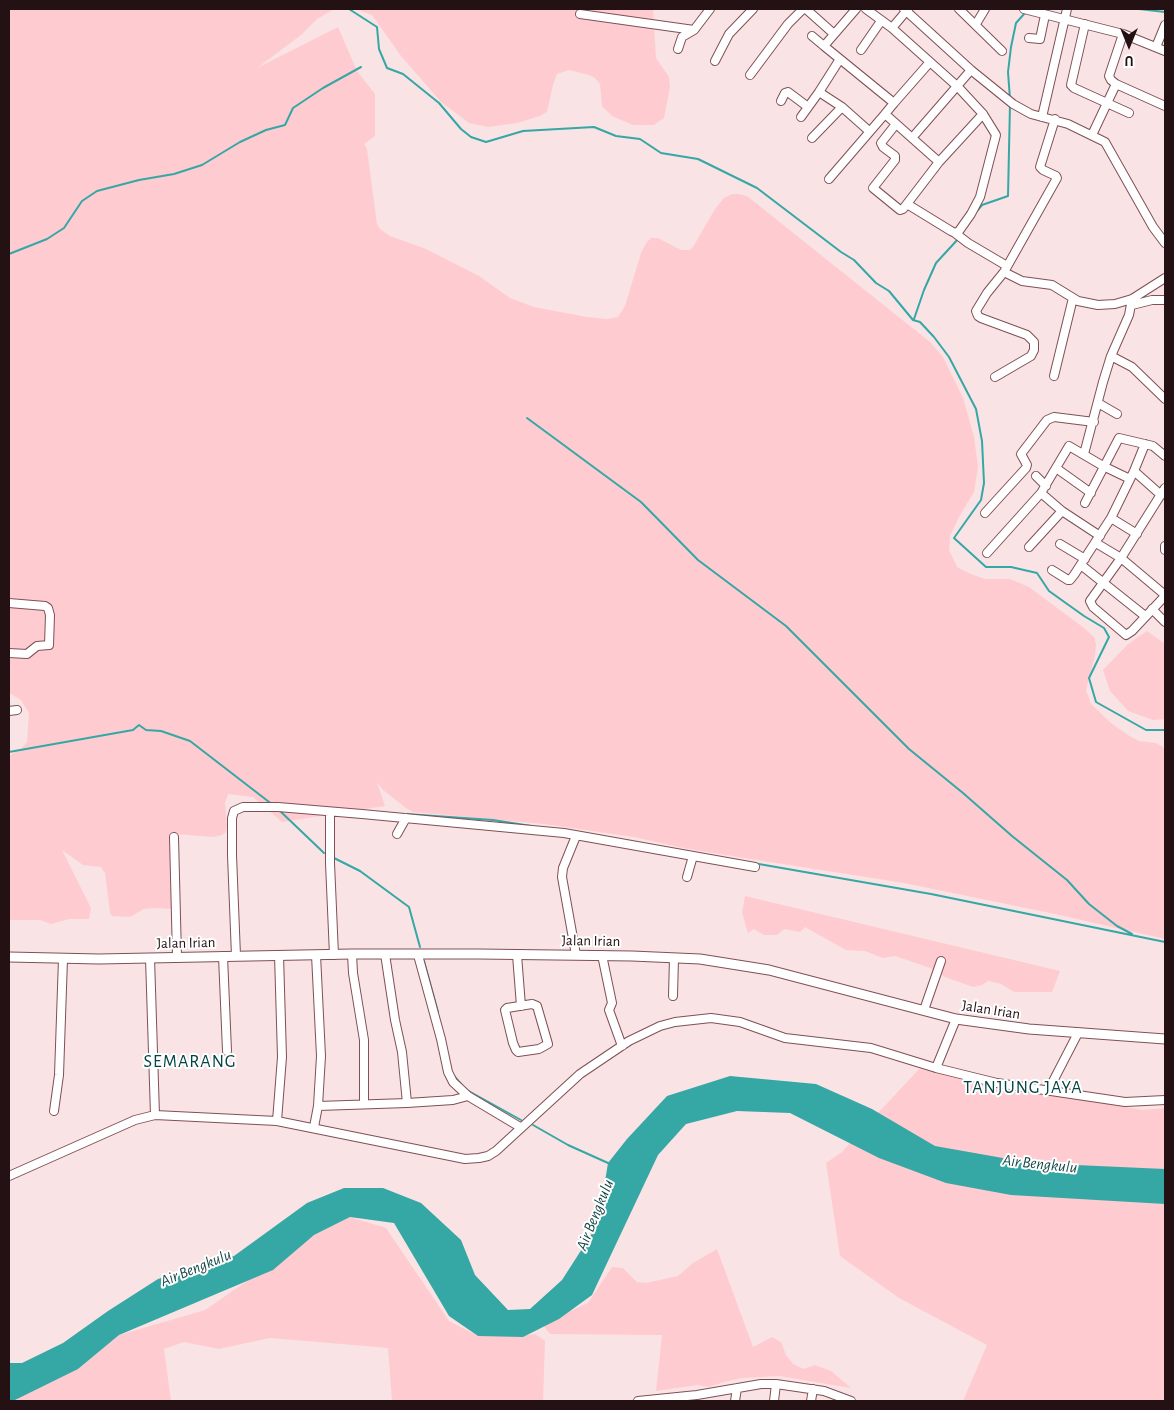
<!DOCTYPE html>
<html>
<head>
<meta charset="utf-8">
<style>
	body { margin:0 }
	#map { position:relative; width:1174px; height:1410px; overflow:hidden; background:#fae3e4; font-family:"Alegreya Sans",sans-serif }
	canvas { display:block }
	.frame { position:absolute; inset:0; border:10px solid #241113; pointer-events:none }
	.north { position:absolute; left:1104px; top:20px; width:50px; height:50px; -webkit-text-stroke:4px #fff; paint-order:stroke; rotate:180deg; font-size:14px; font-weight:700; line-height:20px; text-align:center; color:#241113 }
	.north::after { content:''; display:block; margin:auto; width:18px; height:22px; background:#241113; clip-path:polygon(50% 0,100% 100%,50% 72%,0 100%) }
</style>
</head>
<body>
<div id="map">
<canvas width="1174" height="1410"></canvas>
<div class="frame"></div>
<div class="north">U</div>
</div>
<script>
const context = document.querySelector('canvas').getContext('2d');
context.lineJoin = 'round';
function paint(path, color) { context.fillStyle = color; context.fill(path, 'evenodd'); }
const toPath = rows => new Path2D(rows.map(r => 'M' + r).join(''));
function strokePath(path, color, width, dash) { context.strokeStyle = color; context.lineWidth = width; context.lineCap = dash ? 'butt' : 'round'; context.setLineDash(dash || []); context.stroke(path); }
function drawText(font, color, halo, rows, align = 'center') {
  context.font = font + ' "Alegreya Sans",sans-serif'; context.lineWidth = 4; context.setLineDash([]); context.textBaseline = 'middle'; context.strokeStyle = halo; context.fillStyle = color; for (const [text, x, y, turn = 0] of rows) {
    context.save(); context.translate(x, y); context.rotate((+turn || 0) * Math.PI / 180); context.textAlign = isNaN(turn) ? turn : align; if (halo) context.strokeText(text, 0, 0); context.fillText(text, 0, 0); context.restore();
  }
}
paint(toPath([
	[9,9,653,9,656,58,669,77,670,87,664,118,654,125,633,125,612,116,602,106,600,84,595,78,589,75,569,70,557,74,553,85,547,112,540,116,517,123,488,127,469,123,441,102,401,56,372,15,358,10,334,9,317,19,301,35,257,68,338,27,357,71,375,94,375,136,364,144,367,149,377,224,380,229,390,236,426,249,479,276,510,298,534,307,587,317,607,319,618,317,625,306,641,253,646,243,651,238,658,238,681,250,690,250,693,247,715,209,724,198,732,194,739,194,747,196,930,342,943,357,963,398,974,437,978,467,974,492,959,517,950,536,949,550,957,567,971,574,985,579,1010,579,1029,587,1084,628,1094,637,1096,644,1095,656,1086,690,1091,704,1111,723,1128,735,1139,741,1156,743,1163,747,1165,753,1165,939,1055,914,904,883,738,857,683,848,634,837,544,824,413,812,406,808,383,790,377,782,385,806,282,822,253,797,228,794,225,803,227,826,226,832,222,835,214,837,174,834,170,836,175,905,172,909,154,908,144,909,130,917,112,916,110,913,105,873,101,867,83,865,62,850,91,908,89,919,69,919,51,924,40,920,9,920,9,756,22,748,27,742,29,713,21,700,9,693],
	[1147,631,1165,644,1165,719,1153,720,1128,711,1110,691,1103,670,1127,645],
	[745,896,1060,971,1052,992,1014,992,1001,984,988,981,982,985,973,987,945,977,930,968,895,956,883,958,865,951,846,950,805,927,800,932,784,929,777,935,764,935,754,929,748,933,742,913],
	[919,1069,1142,1110,1165,1108,1165,1401,963,1401,987,1345,899,1298,840,1256,826,1163,842,1152],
	[350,1217,386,1228,449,1321,478,1336,518,1336,535,1334,545,1341,543,1401,392,1401,388,1348,270,1338,219,1349,184,1342,164,1349,171,1401,18,1401,17,1396,35,1390,49,1372,78,1369,119,1335,205,1310,314,1235],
	[717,1249,753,1347,772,1337,781,1342,786,1355,793,1364,803,1369,815,1365,831,1371,851,1388,779,1376,742,1378,724,1382,709,1387,697,1385,656,1391,662,1335,550,1334,542,1324,588,1303,612,1267,623,1268,637,1282,646,1283,678,1276,693,1263]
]), '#feccd0');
paint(toPath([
	[730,1076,816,1084,872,1109,935,1146,1031,1163,1165,1169,1165,1204,1011,1195,946,1183,879,1158,790,1113,737,1111,686,1124,658,1155,592,1295,559,1319,523,1337,478,1336,449,1316,394,1223,350,1217,314,1235,273,1270,119,1335,78,1369,13,1401,9,1400,9,1363,22,1363,63,1343,108,1311,158,1279,234,1256,307,1203,344,1188,383,1188,421,1203,461,1240,475,1275,508,1310,530,1309,562,1280,598,1224,608,1163,627,1139,667,1096]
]), '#35a7a5');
strokePath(toPath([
	[349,9,377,27,379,49,387,68,403,74,439,103,461,129,471,137,486,142,523,131,594,127,616,136,640,139,661,153,698,159,757,188,841,252,854,260,876,283,889,291,913,320,920,322,934,337,949,357,976,409,982,441,984,483,981,500,954,538,986,567,1011,567,1037,573,1049,591,1084,616,1104,628,1109,637,1089,678,1096,702,1146,730,1165,730],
	[1139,9,1165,12],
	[1010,99,1008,72,1011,47,1016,23,1025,13],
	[977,211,982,205,1008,196,1010,104],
	[9,254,47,239,64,228,82,201,97,191,139,180,174,174,202,165,240,142,266,130,285,125,293,108,323,88,361,67],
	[914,319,924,290,936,263,959,238],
	[527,418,641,502,698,560,786,626,909,749,963,793,1012,836,1067,880,1089,904,1117,926,1132,934],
	[9,752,133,730,139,725,146,730,161,731,190,741,273,805],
	[279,810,324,853],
	[406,814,493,820,531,826],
	[332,857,360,871,409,907,420,947],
	[753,863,931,894,1165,942],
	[424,961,438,1012],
	[454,1076,462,1085],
	[465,1089,521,1120],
	[533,1125,568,1145,608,1163]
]), '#35a7a5', 2);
const minor = toPath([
	[806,9,834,34],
	[866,9,892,28,958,87,983,114,996,135,980,197,971,214,959,231,955,233,951,231,907,204],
	[904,9,971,70,1013,104,1031,114,1068,124,1105,142,1153,227,1165,243],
	[959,9,1002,51],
	[1024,9,1123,34,1165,51],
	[580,14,694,30],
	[976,24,985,9],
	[1085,24,1071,85,1074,88,1129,113],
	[892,28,908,9],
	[812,36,824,46,856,9],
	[1029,38,1040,39,1045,15],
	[824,46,894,103,885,114],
	[1156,47,1165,25],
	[678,49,682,37,694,30,710,9],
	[861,50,881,21],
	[715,61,729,34,753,9],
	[750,75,788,24,803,9],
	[1116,84,1111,80,1109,76,1123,34],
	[819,92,840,59],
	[781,101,785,93,788,92,808,107],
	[894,103,930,62],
	[801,117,819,92,842,107,869,131],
	[1042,117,1067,9],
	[896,124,881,143,883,147,895,156,895,160,873,188,900,210,903,209,939,162,983,114],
	[1092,135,1116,84,1165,106],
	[812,138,842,107],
	[912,138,971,70],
	[829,179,885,114,939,162],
	[955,233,968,243,1007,266],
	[1004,272,1022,281,1052,285,1078,301,1098,305,1115,304,1132,299,1165,278],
	[1132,305,1152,300,1165,300],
	[1111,356,1132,367,1165,399],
	[1054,376,1073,298],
	[995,377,1031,356,1034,350,1034,342,1027,335,981,318,978,316,976,311,987,293,1004,272,1057,178,1056,176,1043,170,1040,167,1055,119],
	[1098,403,1117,414],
	[1084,454,1103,382,1111,356,1129,315,1132,299],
	[1056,468,1091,493],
	[1134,471,1161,495],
	[1036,476,1046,486],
	[1165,488,1121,558,1090,601,1093,607,1126,635,1132,631,1165,596],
	[1085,503,1119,438,1153,446,1165,456],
	[1062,511,1100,536],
	[985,513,1026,468,1027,465,1021,454,1047,420,1054,417,1094,422],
	[1111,518,1137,534],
	[1096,543,1121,558,1165,595],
	[1060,544,1085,559],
	[1165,546,1165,550],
	[1029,547,1062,511,1041,493],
	[987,553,1041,493,1069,446,1103,466,1130,479],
	[1081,565,1145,616],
	[1052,570,1068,580,1070,580,1074,575,1111,518,1134,471,1145,444],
	[9,603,45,606,48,608,50,615,49,645,37,646,27,654,9,653],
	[1152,609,1165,622],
	[9,711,17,710],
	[330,812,330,863,334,955],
	[397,834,406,818],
	[174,837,177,957],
	[687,877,693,856],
	[352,954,353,973,364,1040,364,1104],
	[385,954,395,1020,402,1052,407,1103],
	[418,955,441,1039,448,1072,453,1082,468,1096,520,1127],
	[517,955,521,1006],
	[576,955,562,877,563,868,576,836],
	[602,955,612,1003,609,1010,622,1046],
	[223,956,227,1051],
	[236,956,232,855,232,818,234,811,243,807,278,807,362,814,564,833,755,867],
	[150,958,155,1115],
	[673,996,674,958],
	[532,1004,537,1006,548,1044,539,1049,518,1052,516,1050,513,1043,505,1010,507,1008,532,1004],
	[924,1010,941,961],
	[936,1068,956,1019],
	[1048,1091,1078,1033],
	[318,1106,407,1103,453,1100,468,1096],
	[54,1111,59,1075,63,959],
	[277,1121,282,1057,279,955],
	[314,1127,318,1106,321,1056,316,955],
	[9,1176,135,1120,155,1115,277,1121,465,1159,479,1158,488,1156,496,1151,580,1074,629,1041,660,1026,675,1022,711,1018,740,1022,785,1038,871,1048,936,1068,997,1083,1125,1102,1165,1100],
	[638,1401,697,1395,761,1384,776,1384,824,1391,851,1401],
	[735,1401,737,1388],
	[774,1401,776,1384],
	[811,1401,813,1389]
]);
const major = toPath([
	[9,957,99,959,352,954,479,954,632,956,700,959,769,970,956,1019,1029,1029,1165,1039]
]);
strokePath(minor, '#7f5055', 10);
strokePath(major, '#7f5055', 11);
strokePath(minor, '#fff', 8);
strokePath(major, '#fff', 9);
drawText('15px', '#241113', '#fff', [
	["Jalan Irian",591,941,1],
	["Jalan Irian",186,943,-1],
	["Jalan Irian",991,1010,9]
]);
drawText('italic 16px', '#154746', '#fff', [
	["Air Bengkulu",1040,1164,6],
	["Air Bengkulu",595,1215,-68],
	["Air Bengkulu",196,1268,-22]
]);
context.letterSpacing = '1px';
drawText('18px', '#014544', '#fff', [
	["SEMARANG",190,1062],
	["TANJUNG JAYA",1023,1088]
]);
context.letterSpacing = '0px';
</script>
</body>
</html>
